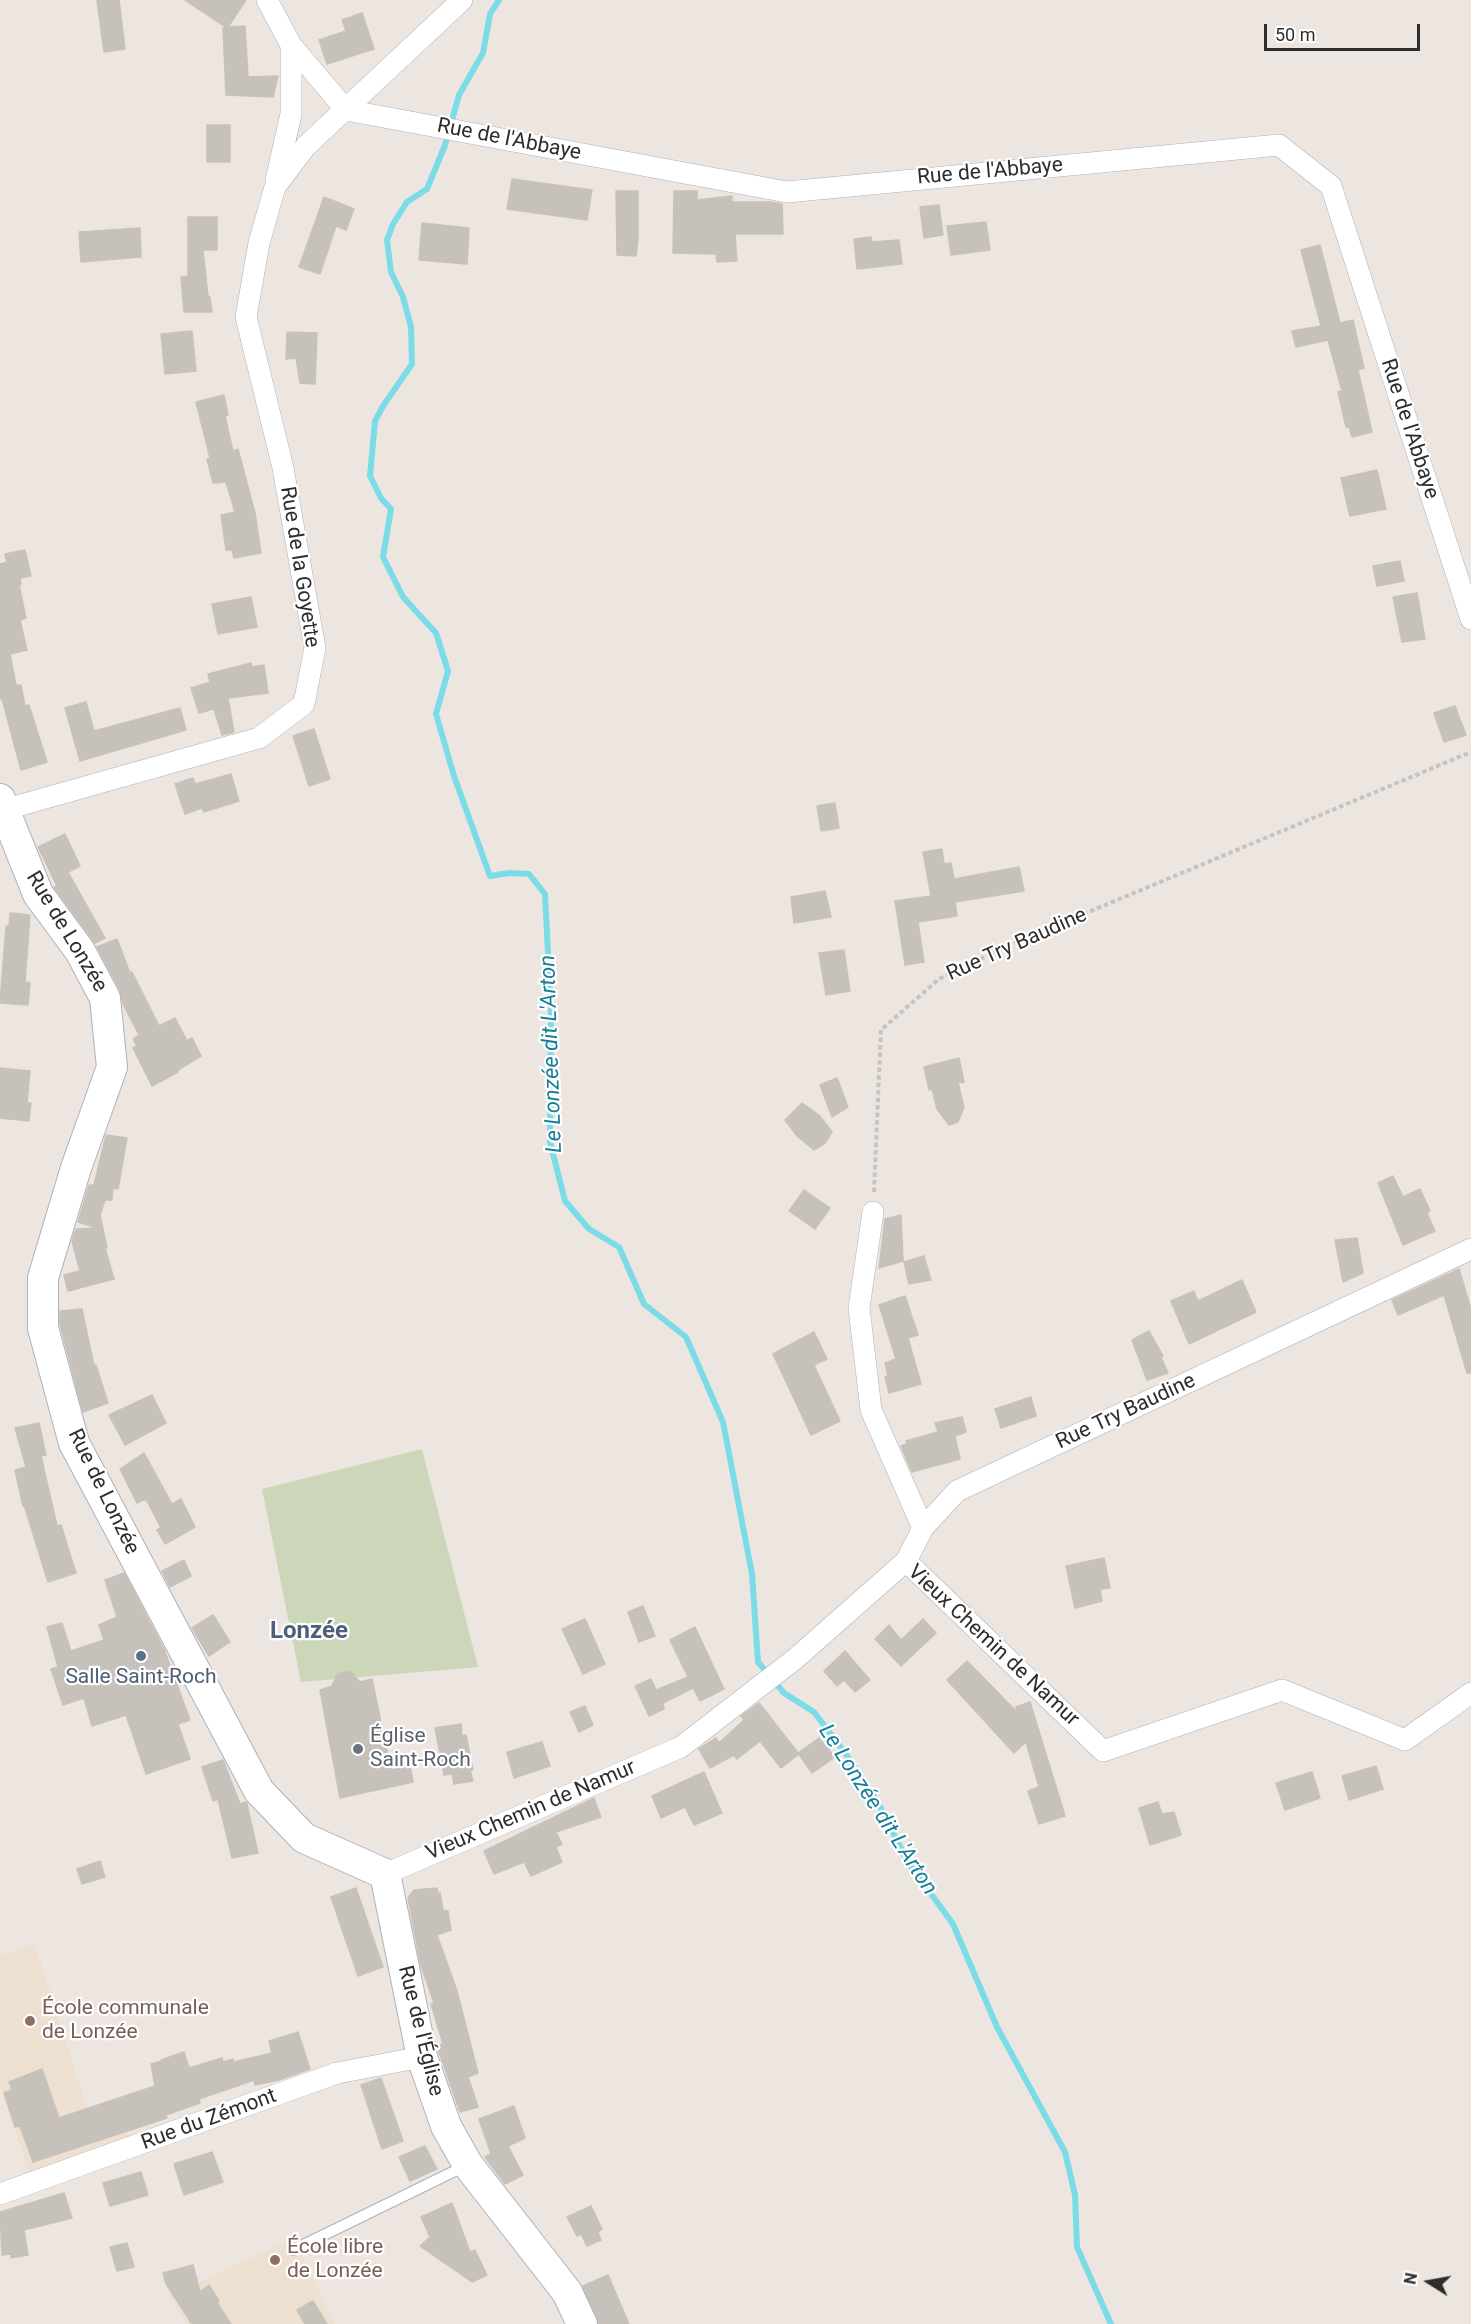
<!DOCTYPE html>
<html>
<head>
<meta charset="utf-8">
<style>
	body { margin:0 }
	#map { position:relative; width:1471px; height:2324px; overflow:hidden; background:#ede6e0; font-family:Roboto,sans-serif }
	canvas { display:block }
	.north { position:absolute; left:1399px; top:2252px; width:60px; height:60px; -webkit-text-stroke:4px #fff; paint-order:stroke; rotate:281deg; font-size:16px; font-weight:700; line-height:24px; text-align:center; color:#2d2d2d }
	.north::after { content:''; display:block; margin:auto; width:21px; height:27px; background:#2d2d2d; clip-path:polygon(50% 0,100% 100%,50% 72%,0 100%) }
	.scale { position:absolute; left:1264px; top:24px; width:156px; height:27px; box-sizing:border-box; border:3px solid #2d2d2d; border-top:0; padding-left:8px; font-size:18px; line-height:21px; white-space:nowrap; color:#2d2d2d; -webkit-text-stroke:4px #fff; paint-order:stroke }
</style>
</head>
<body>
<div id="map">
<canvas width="1471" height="2324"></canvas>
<div class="north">N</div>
<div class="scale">50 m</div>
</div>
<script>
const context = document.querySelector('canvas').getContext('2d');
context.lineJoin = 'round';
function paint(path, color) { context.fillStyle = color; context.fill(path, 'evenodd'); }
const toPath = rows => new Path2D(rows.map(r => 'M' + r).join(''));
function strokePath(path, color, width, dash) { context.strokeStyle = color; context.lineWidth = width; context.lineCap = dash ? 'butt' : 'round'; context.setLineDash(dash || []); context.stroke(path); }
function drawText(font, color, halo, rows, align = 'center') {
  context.font = font + ' Roboto,sans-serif'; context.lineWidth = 4.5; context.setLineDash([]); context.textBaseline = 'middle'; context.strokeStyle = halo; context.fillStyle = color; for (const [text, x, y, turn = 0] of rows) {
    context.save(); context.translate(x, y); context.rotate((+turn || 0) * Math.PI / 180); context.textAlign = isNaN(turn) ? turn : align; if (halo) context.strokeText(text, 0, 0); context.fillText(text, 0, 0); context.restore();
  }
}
paint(toPath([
	[35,1944,87,2108,115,2099,130,2139,29,2171,0,2086,0,1956],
	[293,2238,335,2324,187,2324,168,2293,199,2282]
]), '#ede0d1');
paint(toPath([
	[422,1449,478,1667,301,1682,262,1489]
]), '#ccd6b9');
strokePath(toPath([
	[499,0,490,14,483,53,459,95,445,145,427,189,407,202,393,224,387,240,391,272,403,297,411,327,412,364,383,406,375,421,370,476,381,498,391,509,383,557,403,597,436,633,448,671,436,714,454,776,490,876,509,873,529,874,545,894,551,1012,550,1142,565,1201,589,1229,619,1247,644,1304,686,1337,723,1422,752,1574,758,1662,784,1693,814,1712,845,1753,877,1801,909,1864,953,1924,997,2027,1065,2152,1075,2195,1077,2247,1111,2324]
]), '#7bdce8', 6);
const building = toPath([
	[97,0,119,0,125,49,104,52,97,0],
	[185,0,246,0,228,27,245,26,248,77,278,76,273,97,226,95,223,28,226,27,185,0],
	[362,13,374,49,327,64,319,40,346,31,342,20,362,13],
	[207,125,230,125,230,162,207,162,207,125],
	[512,179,592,190,587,220,507,209,512,179],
	[616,191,638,191,638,238,636,256,617,255,616,191],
	[674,191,697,191,697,200,732,196,732,202,770,202,782,204,783,234,735,234,737,261,717,262,716,254,673,253,674,191],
	[324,197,354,209,346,230,336,226,320,274,299,267,324,197],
	[939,205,943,235,924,238,920,207,939,205],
	[188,217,217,217,217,250,203,250,208,296,210,297,212,312,184,312,181,277,188,276,188,217],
	[986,222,990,250,951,255,947,226,986,222],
	[422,223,469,228,467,264,419,260,422,223],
	[140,228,141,257,81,262,79,232,140,228],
	[871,237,872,242,899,240,902,264,857,269,854,239,871,237],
	[1320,245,1340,323,1353,320,1364,368,1358,370,1372,432,1352,437,1349,427,1346,427,1338,392,1342,391,1328,340,1296,347,1292,331,1321,326,1301,250,1320,245],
	[192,331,196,371,165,374,161,334,192,331],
	[287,332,317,333,315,384,300,383,296,358,286,359,287,332],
	[224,395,228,415,225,416,233,451,238,449,255,513,261,553,234,558,232,550,226,550,221,515,235,512,226,482,213,483,207,459,210,458,196,402,224,395],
	[1377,470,1386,509,1350,516,1341,478,1377,470],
	[25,550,31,576,20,578,21,584,19,585,26,618,20,620,27,650,10,654,16,685,21,685,25,706,29,705,47,762,21,770,2,699,0,699,0,564,7,562,5,554,25,550],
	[1400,561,1404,581,1377,586,1373,566,1400,561],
	[1417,593,1425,639,1402,642,1393,597,1417,593],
	[251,597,257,627,218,634,212,604,251,597],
	[251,663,252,667,264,665,268,693,228,698,234,732,222,735,214,709,199,713,191,688,210,682,208,674,251,663],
	[86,702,94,731,180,708,186,730,80,761,65,708,86,702],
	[1455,706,1466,735,1444,742,1434,713,1455,706],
	[314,729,330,779,309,786,293,736,314,729],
	[231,774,239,801,204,812,202,808,185,814,175,784,193,778,195,784,231,774],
	[835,803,839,828,821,831,817,806,835,803],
	[65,834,80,866,68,872,105,938,95,943,54,887,57,886,38,847,65,834],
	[942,849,944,864,951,863,954,879,1019,867,1024,891,955,902,957,916,918,922,924,962,905,965,895,901,931,896,923,852,942,849],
	[825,891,831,917,794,923,791,897,825,891],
	[10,913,30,915,25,982,30,983,28,1005,0,1003,6,926,9,926,10,913],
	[117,939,130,973,132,972,159,1026,175,1018,187,1041,192,1038,201,1056,178,1070,178,1072,152,1086,133,1048,137,1046,133,1039,139,1035,123,1004,120,990,97,947,117,939],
	[844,950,850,991,826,995,819,953,844,950],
	[959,1058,964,1082,958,1083,964,1107,958,1122,949,1125,937,1109,932,1089,929,1090,924,1067,959,1058],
	[0,1068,30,1071,27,1103,31,1103,29,1121,0,1118,0,1068],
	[837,1078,848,1107,832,1117,820,1085,837,1078],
	[802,1103,819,1115,832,1132,825,1143,814,1150,797,1136,785,1120,802,1103],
	[106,1135,127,1138,118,1189,113,1188,112,1200,105,1200,100,1215,107,1248,105,1248,114,1279,68,1291,64,1275,80,1271,72,1241,76,1229,97,1228,78,1222,89,1185,94,1185,106,1135],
	[1393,1176,1403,1197,1420,1189,1430,1211,1427,1213,1435,1231,1403,1245,1378,1183,1393,1176],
	[804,1190,830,1208,815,1229,789,1211,804,1190],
	[901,1215,903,1261,879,1268,885,1219,901,1215],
	[1357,1238,1363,1273,1343,1282,1335,1240,1357,1238],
	[924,1256,931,1280,909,1284,904,1262,924,1256],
	[1459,1269,1471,1309,1471,1373,1467,1373,1444,1295,1398,1315,1392,1300,1459,1269],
	[1242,1280,1256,1312,1189,1344,1171,1301,1194,1291,1198,1301,1242,1280],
	[905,1296,918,1335,908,1338,921,1384,889,1393,885,1377,888,1376,885,1363,896,1359,879,1305,905,1296],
	[82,1309,94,1366,96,1365,108,1403,83,1412,60,1324,60,1311,82,1309],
	[1149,1331,1163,1356,1161,1357,1168,1373,1147,1380,1132,1340,1149,1331],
	[814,1332,827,1359,814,1365,840,1421,811,1435,773,1354,814,1332],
	[152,1395,166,1423,125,1445,109,1415,152,1395],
	[1031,1397,1036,1416,1001,1428,995,1409,1031,1397],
	[962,1417,966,1432,955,1436,960,1459,912,1472,901,1446,907,1444,906,1441,938,1432,935,1423,962,1417],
	[39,1423,46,1455,41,1456,57,1526,61,1525,76,1573,48,1582,24,1505,23,1506,15,1470,26,1467,15,1428,39,1423],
	[144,1453,172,1504,181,1499,195,1527,165,1544,157,1530,161,1528,146,1499,137,1503,120,1469,144,1453],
	[1104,1558,1110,1588,1100,1589,1102,1601,1075,1608,1066,1566,1104,1558],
	[184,1560,191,1576,170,1587,162,1571,184,1560],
	[124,1573,164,1649,190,1720,178,1724,190,1759,146,1774,126,1715,92,1726,84,1698,63,1705,51,1669,58,1667,47,1627,62,1623,71,1651,104,1640,99,1625,117,1617,105,1580,124,1573],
	[643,1606,655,1636,639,1642,628,1612,643,1606],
	[213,1615,230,1642,209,1656,192,1628,213,1615],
	[585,1619,605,1664,583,1674,562,1629,585,1619],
	[923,1619,936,1633,901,1666,875,1639,889,1625,901,1640,923,1619],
	[695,1627,724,1689,700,1701,693,1688,663,1703,664,1709,649,1716,635,1686,651,1679,656,1690,688,1677,670,1640,695,1627],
	[845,1651,870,1680,855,1692,844,1680,837,1686,824,1671,845,1651],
	[967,1661,1017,1712,1016,1707,1030,1702,1065,1816,1039,1824,1028,1791,1039,1787,1026,1742,1014,1753,947,1680,967,1661],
	[350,1671,360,1682,372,1679,391,1770,410,1766,413,1782,340,1798,320,1690,332,1686,337,1674,350,1671],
	[759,1703,799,1754,781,1768,760,1741,737,1759,734,1755,710,1768,699,1749,716,1738,719,1743,744,1720,741,1716,759,1703],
	[585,1706,593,1725,579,1732,570,1712,585,1706],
	[461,1724,462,1736,466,1735,473,1770,470,1770,473,1781,454,1784,452,1774,444,1775,435,1728,461,1724],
	[819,1738,835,1757,812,1773,798,1753,819,1738],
	[542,1742,550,1766,514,1778,507,1752,542,1742],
	[223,1760,240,1804,246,1802,247,1804,258,1853,232,1858,218,1799,213,1801,202,1767,223,1760],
	[1376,1766,1383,1789,1349,1800,1342,1776,1376,1766],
	[704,1772,722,1813,694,1825,685,1807,661,1818,652,1796,704,1772],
	[1312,1772,1320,1798,1285,1810,1276,1783,1312,1772],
	[594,1798,601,1817,556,1832,562,1844,556,1847,562,1862,531,1876,524,1862,494,1874,484,1851,594,1798],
	[1158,1802,1162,1814,1174,1812,1181,1835,1150,1845,1139,1808,1158,1802],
	[100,1861,105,1877,82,1884,77,1869,100,1861],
	[356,1888,383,1967,358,1976,331,1897,356,1888],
	[437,1888,438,1894,440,1893,443,1910,448,1911,451,1930,437,1935,457,1991,478,2073,468,2077,478,2107,460,2112,439,2052,437,2045,443,2044,431,2004,434,2003,421,1966,408,1898,414,1890,437,1888],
	[298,2032,310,2069,279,2080,255,2085,254,2080,199,2099,200,2103,166,2115,167,2118,33,2162,20,2126,15,2127,4,2093,12,2090,9,2082,42,2069,59,2118,155,2086,151,2064,162,2061,161,2060,184,2052,189,2068,222,2058,223,2062,233,2059,234,2062,272,2053,269,2041,298,2032],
	[381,2078,403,2141,382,2149,361,2085,381,2078],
	[514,2106,525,2138,508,2146,523,2175,505,2184,485,2157,491,2154,479,2119,514,2106],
	[425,2146,437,2169,410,2181,399,2157,425,2146],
	[212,2152,223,2182,184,2195,174,2164,212,2152],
	[141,2172,148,2195,110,2206,103,2183,141,2172],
	[64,2193,72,2218,24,2230,28,2255,11,2258,11,2254,2,2255,0,2212,64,2193],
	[452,2203,470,2252,475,2250,487,2275,472,2282,420,2246,430,2237,421,2217,452,2203],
	[591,2206,602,2229,598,2232,601,2240,587,2246,581,2234,577,2236,567,2217,591,2206],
	[127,2243,134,2267,117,2271,110,2247,127,2243],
	[193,2265,200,2292,209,2285,219,2301,217,2303,231,2324,192,2324,166,2284,163,2273,193,2265],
	[608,2275,629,2324,599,2324,583,2286,608,2275],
	[313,2301,327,2324,305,2324,297,2310,313,2301]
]);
paint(building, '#c6c1bb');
strokePath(building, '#c9c1ba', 1.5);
const lane = toPath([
	[293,2250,465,2166]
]);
const street = toPath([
	[267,0,291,45,346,110],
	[346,110,787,192,1279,145,1331,186,1471,619],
	[276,180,291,114,291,45],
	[3,810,259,738,304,704,315,648,283,468,246,317,259,243,275,187,306,146,462,0],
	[873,1212,859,1308,871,1410,923,1528],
	[906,1561,1103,1751,1282,1690,1405,1740,1471,1693],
	[385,1874,681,1747,795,1659,906,1561,923,1528,957,1491,1471,1249],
	[0,2194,337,2073,422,2057]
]);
const secondary = toPath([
	[0,799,38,894,80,951,105,998,112,1067,76,1168,43,1278,43,1328,74,1443,259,1791,304,1838,385,1874,422,2057,446,2126,468,2165,567,2292,582,2324]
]);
strokePath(lane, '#adb1b8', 12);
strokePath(street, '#adb1b8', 22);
strokePath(secondary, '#adb1b8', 32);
strokePath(toPath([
	[874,1192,881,1030,939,979,1012,944,1471,752]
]), '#c4c4c4', 4, [4.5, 3]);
strokePath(lane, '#fff', 10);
strokePath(street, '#fff', 21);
strokePath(secondary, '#fff', 30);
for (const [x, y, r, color] of [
	[141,1656,6,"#5c6f8a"],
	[358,1749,6,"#6b7280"],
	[30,2021,6,"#8d6e63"],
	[275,2260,6,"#8d6e63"]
]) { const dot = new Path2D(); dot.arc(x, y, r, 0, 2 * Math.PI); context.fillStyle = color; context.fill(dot); strokePath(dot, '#fff', 2); }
drawText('21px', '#2d2d2d', '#fff', [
	["Rue de l'Abbaye",509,140,11],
	["Rue de l'Abbaye",990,172,-5],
	["Rue de l'Abbaye",1409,429,72],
	["Rue de la Goyette",299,567,81],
	["Rue de Lonzée",66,932,59],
	["Rue Try Baudine",1017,945,-24],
	["Rue Try Baudine",1126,1412,-25],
	["Rue de Lonzée",103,1492,64],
	["Vieux Chemin de Namur",993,1646,43],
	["Vieux Chemin de Namur",531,1811,-23],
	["Rue de l'Église",420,2031,76],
	["Rue du Zémont",209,2120,-20]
]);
drawText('21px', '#4e5e75', '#fff', [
	["Salle Saint-Roch",141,1678]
]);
drawText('21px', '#5b616d', '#fff', [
	["Église",370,1737],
	["Saint-Roch",370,1761]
], 'left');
drawText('21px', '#785e54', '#fff', [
	["École communale",42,2009],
	["de Lonzée",42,2033],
	["École libre",287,2248],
	["de Lonzée",287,2272]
], 'left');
drawText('italic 22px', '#167f97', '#fff', [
	["Le Lonzée dit L'Arton",552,1054,-92],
	["Le Lonzée dit L'Arton",877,1810,57]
]);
drawText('bold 24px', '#4f5e7b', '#fff', [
	["Lonzée",309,1632]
]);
</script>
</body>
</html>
